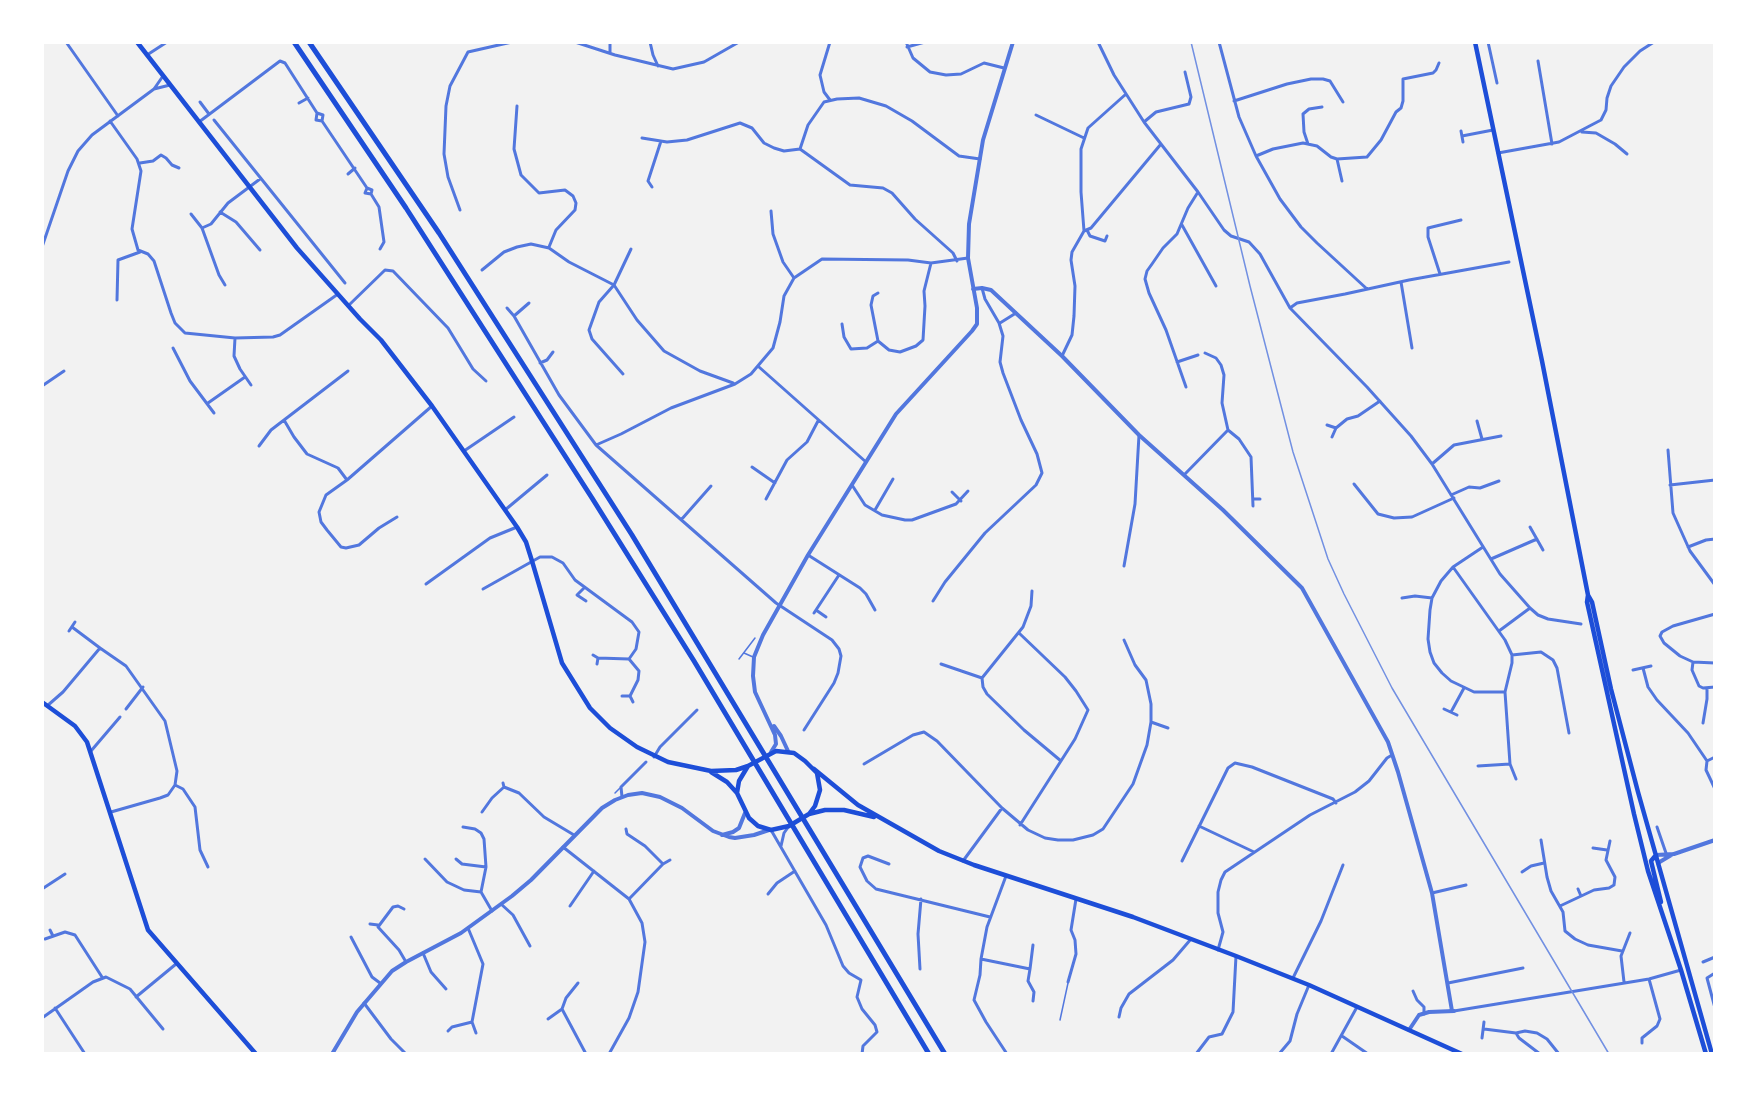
<!DOCTYPE html>
<html>
<head>
<meta charset="utf-8">
<style>
	body { margin:0 }
	#map { position:relative; width:1757px; height:1096px; overflow:hidden; background:#f2f2f2; font-family:"PT Sans Narrow",sans-serif }
	canvas { display:block }
	.frame { position:absolute; inset:0; border:44px solid #fff; pointer-events:none }
</style>
</head>
<body>
<div id="map">
<canvas width="1757" height="1096"></canvas>
<div class="frame"></div>
</div>
<script>
const context = document.querySelector('canvas').getContext('2d');
context.lineJoin = 'round';
const toPath = rows => new Path2D(rows.map(r => 'M' + r).join(''));
function strokePath(path, color, width, dash) { context.strokeStyle = color; context.lineWidth = width; context.lineCap = dash ? 'butt' : 'round'; context.setLineDash(dash || []); context.stroke(path); }
strokePath(toPath([
	[744,653,753,657],
	[739,659,755,638],
	[615,793,620,788],
	[1060,1020,1068,983]
]), '#5277de', 1.5);
strokePath(toPath([
	[66,42,118,116],
	[575,42,615,55,673,69,704,62,739,42],
	[650,42,653,55,658,66],
	[830,42,820,75,824,92,830,100],
	[906,42,913,58,930,72,946,75,961,74,984,63,1004,68],
	[1098,42,1114,75,1144,122,1198,192,1224,230,1231,236,1249,242,1260,254,1290,308,1367,387,1411,436,1432,464,1500,574,1530,608,1538,615,1548,619,1581,624],
	[1219,42,1239,117,1256,156,1280,199,1301,227,1317,243,1367,289],
	[1488,42,1497,83],
	[907,47,925,42],
	[610,53,610,42],
	[147,55,167,42],
	[1538,61,1552,144],
	[154,89,170,85],
	[1234,101,1287,84,1311,79,1323,79,1330,81,1343,102],
	[200,102,209,114],
	[299,103,308,98],
	[517,106,514,149,521,175,539,193,565,190,573,196,576,203,575,210,556,230,549,247],
	[1036,115,1084,138],
	[214,120,345,283],
	[110,121,137,159,141,171,132,229,138,250,148,254,154,261,171,313,175,323,185,333,235,338,273,337,280,335,338,294],
	[322,121,367,188],
	[199,122,280,61,285,63,317,113,323,115,322,121,316,120,317,113],
	[1144,122,1156,112,1189,104,1191,97,1185,72],
	[1461,131,1463,142],
	[1582,132,1596,133,1615,144,1627,154],
	[1462,136,1493,130],
	[642,138,667,142,687,140,740,123,752,128,764,143,774,148,784,151,800,149],
	[1308,144,1304,132,1303,114,1309,109,1322,107],
	[800,149,808,125,824,102,837,99,859,98,886,106,912,121,959,156,980,159],
	[800,149,850,185,883,188,892,193,915,219,953,253,957,261],
	[1498,153,1559,142,1601,120,1606,110,1607,98,1611,86,1624,67,1640,51,1654,42],
	[1256,156,1273,149,1303,143,1317,146,1331,157,1337,159,1367,157,1381,140,1396,112,1401,108,1403,101,1403,79,1433,73,1436,70,1439,63],
	[1337,159,1342,181],
	[140,163,153,161,161,155,166,158,172,165,179,168],
	[348,174,355,168],
	[652,187,648,181,661,141],
	[371,194,365,193,367,188,372,190,371,194,379,207,384,242,380,249],
	[460,210,448,177,444,154,446,106,450,86,468,52,512,42],
	[771,211,773,234,783,262,794,278],
	[220,212,236,222,260,250],
	[191,214,202,228,219,275,225,285],
	[1182,225,1216,286],
	[202,228,211,224,228,203,260,179],
	[1087,230,1090,236,1105,241,1107,236],
	[1084,231,1091,228,1161,144],
	[42,247,68,171,78,151,92,135,154,89,163,76],
	[482,270,504,252,517,247,531,244,549,248,569,262,614,285,637,320,664,351,700,371,733,383],
	[1440,274,1428,237,1428,228,1461,220],
	[1401,282,1412,348],
	[878,293,873,296,871,305,878,341,889,350,900,352,916,346,923,340,925,306,924,291,931,263],
	[117,300,118,260,140,252],
	[348,306,385,270,393,271,448,328,473,369,486,381],
	[507,308,514,316,559,395,596,445,776,603,832,640,839,649,841,656,838,673,834,683,804,730],
	[1290,308,1297,303,1345,294,1409,280,1509,262],
	[514,316,529,303],
	[1000,323,1016,313],
	[842,324,844,337,851,349,867,348,878,341],
	[235,338,234,356,240,369,251,385],
	[173,348,190,381,214,413],
	[1205,353,1216,358,1221,365,1224,375,1222,403,1228,430,1239,439,1251,457,1253,506],
	[1062,356,1072,335,1074,316,1075,286,1071,260,1072,252,1084,231,1081,192,1081,149,1088,128,1126,94],
	[1177,362,1198,355],
	[540,363,547,360,553,352],
	[759,367,866,462],
	[623,374,592,339,589,330,599,302,614,285,631,249],
	[42,386,64,371],
	[1186,387,1166,330,1149,293,1145,279,1147,271,1152,264,1163,248,1177,234,1188,208,1198,192],
	[208,403,245,377],
	[284,420,294,437,307,454,338,468,347,480],
	[1477,421,1482,439],
	[1327,425,1336,428],
	[1332,437,1336,428,1347,419,1358,416,1380,401],
	[596,445,621,434,671,408,735,384,751,374,773,348,780,322,784,296,794,278,822,259,908,260,931,263,968,258],
	[259,446,271,430,348,371],
	[1668,450,1673,513,1690,551,1715,585],
	[464,451,514,417],
	[1432,464,1454,445,1501,436],
	[752,467,775,483],
	[1184,475,1228,430],
	[1354,484,1378,514,1394,518,1412,517,1454,498],
	[852,485,865,505,882,515,905,520,912,520,956,504,968,491],
	[1670,485,1715,480],
	[952,492,961,501],
	[1451,495,1469,487,1480,488,1499,481],
	[766,499,787,460,807,442,818,421],
	[1253,499,1260,499],
	[505,510,547,475],
	[875,510,893,479],
	[397,517,379,528,359,545,346,548,341,547,327,530,321,522,319,512,326,495,347,480,432,406],
	[681,520,711,486],
	[1530,527,1543,550],
	[1483,547,1453,567,1441,581,1432,598,1430,610,1428,639,1430,652,1434,663,1442,673,1451,681,1474,692,1505,692],
	[1688,547,1706,540,1715,539],
	[808,555,860,588,866,594,875,610],
	[1491,559,1537,539],
	[1124,566,1135,504,1139,435],
	[1453,567,1505,640,1512,655,1512,663,1505,692,1510,764,1516,779],
	[426,584,490,538,517,527],
	[584,588,577,595,586,601],
	[483,589,540,557,552,557,563,563,575,580,632,622,639,632,636,649,629,659,639,671,638,680,630,696,633,702],
	[1402,598,1415,596,1432,598],
	[933,601,945,582,985,533,1036,485,1042,473,1037,454,1021,420,1003,373,1000,362,1003,336,999,323,985,299,982,288],
	[816,610,826,617],
	[814,613,839,575],
	[1715,614,1673,626,1662,632,1660,636,1664,643,1680,656,1693,662,1715,663],
	[72,627,100,648],
	[69,631,75,622],
	[1499,631,1530,608],
	[1019,633,1065,677,1076,691,1088,710,1075,739,1020,825],
	[593,655,598,658,597,664],
	[1512,655,1541,652,1553,660,1557,668,1569,733],
	[598,658,629,659],
	[1693,662,1692,670,1699,686,1703,688,1715,687],
	[941,664,982,678,1023,627,1031,606,1032,591],
	[1643,668,1648,687,1657,700,1688,733,1705,758,1707,761,1706,770,1715,789],
	[1633,670,1651,666],
	[982,678,983,687,987,694,1024,730,1061,761],
	[622,696,630,696],
	[47,706,63,692,100,648,126,666,165,721,177,771,175,785,168,795,160,798,111,812],
	[126,709,143,687],
	[1444,709,1457,715],
	[1451,712,1464,688],
	[1151,722,1168,728],
	[1703,723,1707,699,1707,688],
	[91,751,120,717],
	[654,757,660,747,697,710],
	[1707,761,1715,757],
	[864,764,913,735,924,732,937,741,1002,808,1028,830,1045,838,1058,840,1073,840,1093,835,1103,829,1133,784,1147,745,1151,722,1151,704,1146,680,1135,665,1124,640],
	[1478,766,1510,764],
	[503,783,504,787,519,793,544,817,574,835],
	[175,785,183,789,195,807,200,850,208,867],
	[622,797,621,787,646,762],
	[482,812,492,798,504,787],
	[1199,826,1254,852],
	[463,827,475,829,481,833,484,839,486,867,481,892],
	[1657,827,1667,856],
	[626,829,627,834,645,846,663,864,629,899],
	[771,830,826,925,843,966,849,973,861,980,857,997,862,1009,875,1025,877,1032,863,1046,862,1054],
	[1541,840,1547,877,1551,891,1563,912,1565,931,1575,939,1588,945,1622,951],
	[781,846,784,833,789,826],
	[563,847,629,899,642,923,645,942,638,992,629,1018,609,1054],
	[1593,848,1607,850],
	[425,859,447,882,464,890,481,892,492,911],
	[456,859,462,864,486,867],
	[963,861,1002,808],
	[1182,861,1228,768,1235,763,1252,767,1333,799,1336,803],
	[663,864,670,860],
	[889,864,868,856,863,858,860,867,867,881,876,889,990,917],
	[1522,872,1531,866,1544,863],
	[1006,876,987,927,981,959,980,975,974,1000,986,1022,1007,1054],
	[42,889,65,874],
	[1578,889,1581,896],
	[1432,893,1466,885],
	[768,894,777,883,795,871],
	[501,904,513,915,530,946],
	[570,906,594,871],
	[1560,906,1594,890,1609,888,1614,885,1615,877,1606,860,1610,841],
	[404,909,398,906,393,907,378,927,399,950,406,962],
	[370,924,378,925],
	[468,928,483,964,472,1022,476,1033],
	[50,930,53,936],
	[351,937,372,977,380,983],
	[45,939,65,932,75,935,102,977],
	[1218,950,1223,932,1218,913,1218,892,1221,880,1225,872,1310,815,1355,792,1369,781,1387,758,1392,755],
	[423,953,431,972,446,989],
	[981,959,1030,969,1028,981,1034,992,1033,1001],
	[1703,962,1715,957],
	[920,969,918,934,921,899],
	[1030,969,1033,945],
	[1715,973,1707,978,1715,1008],
	[1293,978,1321,921,1343,865],
	[1068,982,1076,954,1075,940,1071,930,1076,899],
	[1624,982,1621,956,1630,933],
	[578,983,566,998,562,1009,586,1054],
	[1448,983,1523,968],
	[1413,991,1417,1000,1424,1007,1424,1014],
	[136,997,176,964],
	[364,1003,391,1039,406,1054],
	[55,1008,85,1054],
	[1454,1011,1649,979,1681,970],
	[1119,1017,1121,1008,1129,994,1173,960,1191,939],
	[42,1018,93,982,106,977,130,989,163,1029],
	[548,1019,562,1009],
	[1484,1029,1516,1033,1525,1031,1537,1033,1547,1039,1559,1054],
	[448,1031,452,1027,472,1022],
	[1516,1033,1519,1038,1540,1054],
	[1342,1036,1368,1054],
	[1482,1038,1484,1022],
	[1642,1043,1642,1038,1657,1026,1660,1019,1649,979],
	[1196,1054,1209,1037,1222,1034,1233,1012,1236,956],
	[1279,1054,1290,1041,1297,1014,1309,985],
	[1331,1054,1357,1007]
]), '#5277de', 3);
strokePath(toPath([
	[973,289,982,288,991,290,1062,356,1139,435,1223,510,1302,588,1388,742,1398,772,1432,893,1452,1011],
	[774,726,781,736,788,751],
	[771,752,776,744,775,735,755,692,753,676,754,657,763,635,808,555,896,414,972,331,977,324,977,308,968,258,969,224,983,140,1013,42],
	[722,835,733,832,739,828,745,813],
	[1656,855,1674,854,1715,840],
	[1658,863,1673,854],
	[1409,1030,1419,1015,1429,1012,1454,1011],
	[332,1054,357,1012,392,971,406,962,461,933,512,896,531,880,602,808,615,800,628,795,642,793,660,797,682,808,713,831,729,837,735,838,754,835,769,830]
]), '#5277de', 4);
strokePath(toPath([
	[42,702,75,726,87,742,148,930,256,1054]
]), '#1d4ed8', 4.5);
strokePath(toPath([
	[137,42,297,248,360,319,381,340,432,406,517,527,526,542,532,561,562,663,590,708,610,728,637,747,668,762,711,771,736,770,748,766],
	[1475,42,1542,361,1588,595,1587,602,1634,814,1648,871,1681,970,1706,1054],
	[1588,595,1592,602,1611,689,1638,792,1712,1054],
	[776,751,794,753,805,761,817,773,820,790,815,806,809,814,789,826,771,830,758,826,749,818,737,793,739,781,748,766,776,751],
	[814,769,858,805,939,851,974,865,1133,917,1236,956,1309,985,1462,1054],
	[711,772,727,782,737,793],
	[809,814,825,810,844,810,874,817],
	[1656,855,1651,861,1661,902]
]), '#1d4ed8', 4.5);
strokePath(toPath([
	[294,42,406,208,592,498,694,661,929,1054],
	[309,42,439,233,632,535,945,1054]
]), '#1d4ed8', 5);
strokePath(toPath([
	[1191,42,1250,286,1293,452,1328,559,1344,594,1392,688,1609,1054]
]), '#7290e2', 1.5);
</script>
</body>
</html>
